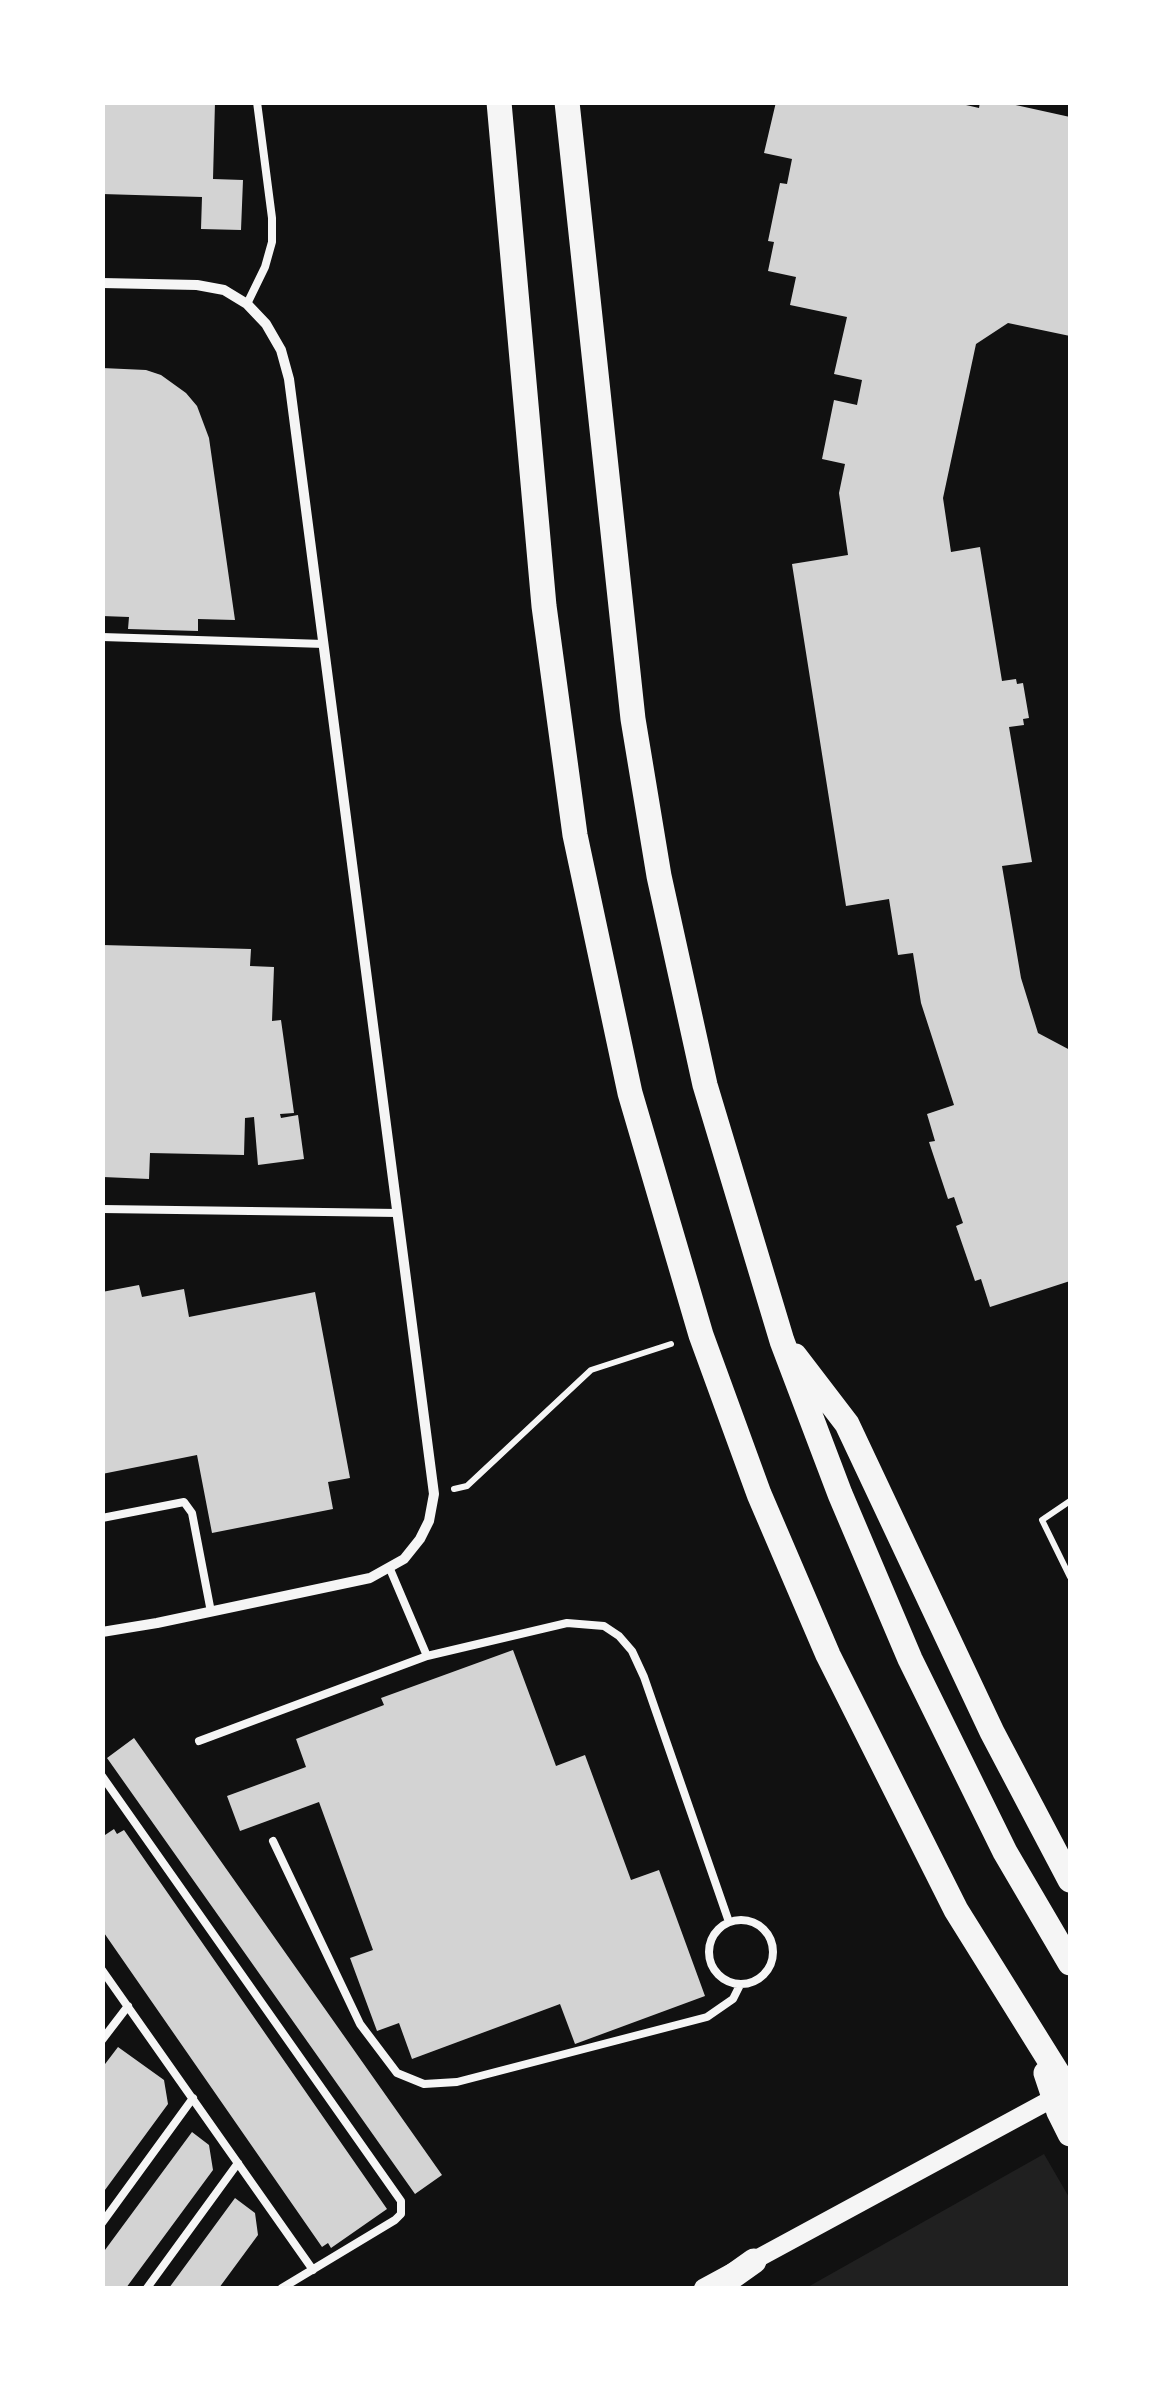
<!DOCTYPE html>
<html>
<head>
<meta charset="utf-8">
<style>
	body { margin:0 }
	#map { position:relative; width:1173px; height:2391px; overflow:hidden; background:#111; font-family:Jost,sans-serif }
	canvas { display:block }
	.frame { position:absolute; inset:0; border:105px solid #fff; pointer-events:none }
</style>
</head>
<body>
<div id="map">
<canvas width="1173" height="2391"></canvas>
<div class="frame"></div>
</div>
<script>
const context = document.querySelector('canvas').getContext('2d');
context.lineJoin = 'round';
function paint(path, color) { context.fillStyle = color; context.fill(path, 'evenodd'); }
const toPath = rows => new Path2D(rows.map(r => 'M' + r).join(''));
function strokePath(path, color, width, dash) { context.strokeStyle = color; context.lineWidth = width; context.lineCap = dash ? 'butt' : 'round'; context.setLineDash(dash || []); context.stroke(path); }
paint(toPath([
	[1044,2154,1070,2199,1070,2288,806,2288]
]), '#202020');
paint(toPath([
	[102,102,215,102,213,179,243,180,241,230,201,229,202,197,102,194],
	[776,102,953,102,979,108,980,102,1002,102,1070,117,1070,336,1008,323,976,344,943,498,951,552,980,547,1002,681,1016,679,1017,684,1023,683,1029,718,1023,719,1024,725,1009,727,1032,862,1002,866,1021,978,1038,1033,1070,1050,1070,1281,990,1307,981,1279,975,1281,956,1226,963,1223,954,1197,948,1199,929,1142,935,1141,927,1114,954,1105,921,1003,913,953,898,955,889,899,846,906,792,564,848,555,839,493,845,464,822,459,834,400,857,405,862,380,834,374,847,317,790,305,796,277,768,271,774,242,768,241,780,183,787,184,792,159,764,153],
	[102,368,146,370,161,375,186,393,197,406,209,438,235,620,198,619,198,631,128,629,129,617,102,616],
	[102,945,251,949,250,966,274,967,272,1021,281,1020,294,1113,280,1114,281,1118,298,1115,304,1159,258,1165,254,1117,245,1118,244,1155,150,1153,149,1179,103,1177],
	[139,1285,142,1297,184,1289,189,1317,315,1292,350,1478,328,1482,333,1509,212,1533,197,1455,102,1474,102,1292],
	[513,1650,556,1766,585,1755,631,1880,659,1870,705,1996,575,2044,560,2004,412,2059,399,2023,377,2031,350,1958,373,1950,319,1802,240,1831,227,1796,306,1767,296,1739,384,1705,381,1698],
	[134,1738,442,2175,415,2194,107,1758],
	[114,1829,117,1834,124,1830,387,2209,331,2248,328,2243,322,2247,102,1930,102,1837],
	[118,2047,164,2080,168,2104,102,2194,102,2068],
	[192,2132,209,2145,213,2170,126,2288,102,2288,102,2254],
	[235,2198,255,2213,258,2235,219,2288,169,2288]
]), '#d3d3d3');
strokePath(toPath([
	[454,1489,467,1486,591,1370,671,1344],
	[1070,1501,1042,1520,1070,1577]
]), '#f5f5f5', 6);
strokePath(toPath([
	[247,304,265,267,272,242,272,218,257,102],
	[102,637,324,644],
	[102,1209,398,1213],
	[102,1518,184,1502,192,1513,211,1612],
	[390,1569,427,1656,567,1623,604,1626,619,1636,632,1651,644,1677,729,1922],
	[199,1741,427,1656],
	[102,1776,401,2201,401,2214,395,2220,282,2288],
	[273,1841,360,2024,397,2073,424,2084,457,2082,707,2017,733,1999,740,1985],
	'709 1952a32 32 0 1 1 64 0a32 32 0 1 1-64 0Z',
	[102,1970,313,2270],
	[102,2040,128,2006],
	[102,2223,193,2098],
	[147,2288,238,2163]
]), '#f5f5f5', 8);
strokePath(toPath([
	[102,283,197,285,224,290,247,304,266,324,281,350,289,379,434,1494,429,1521,420,1539,404,1559,370,1578,157,1623,102,1632]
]), '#f5f5f5', 10);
strokePath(toPath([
	[703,2288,1061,2094]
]), '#f5f5f5', 18);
strokePath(toPath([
	[499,102,544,606,575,835,630,1093,701,1335,759,1494,828,1655,956,1910,1070,2093],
	[567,102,633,719,659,876,705,1085,782,1341,840,1494,910,1659,1005,1852,1070,1963],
	[795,1356,847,1424,992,1732,1070,1880],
	[1046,2073,1059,2112,1070,2134],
	[716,2288,754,2261]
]), '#f5f5f5', 25);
</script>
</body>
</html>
